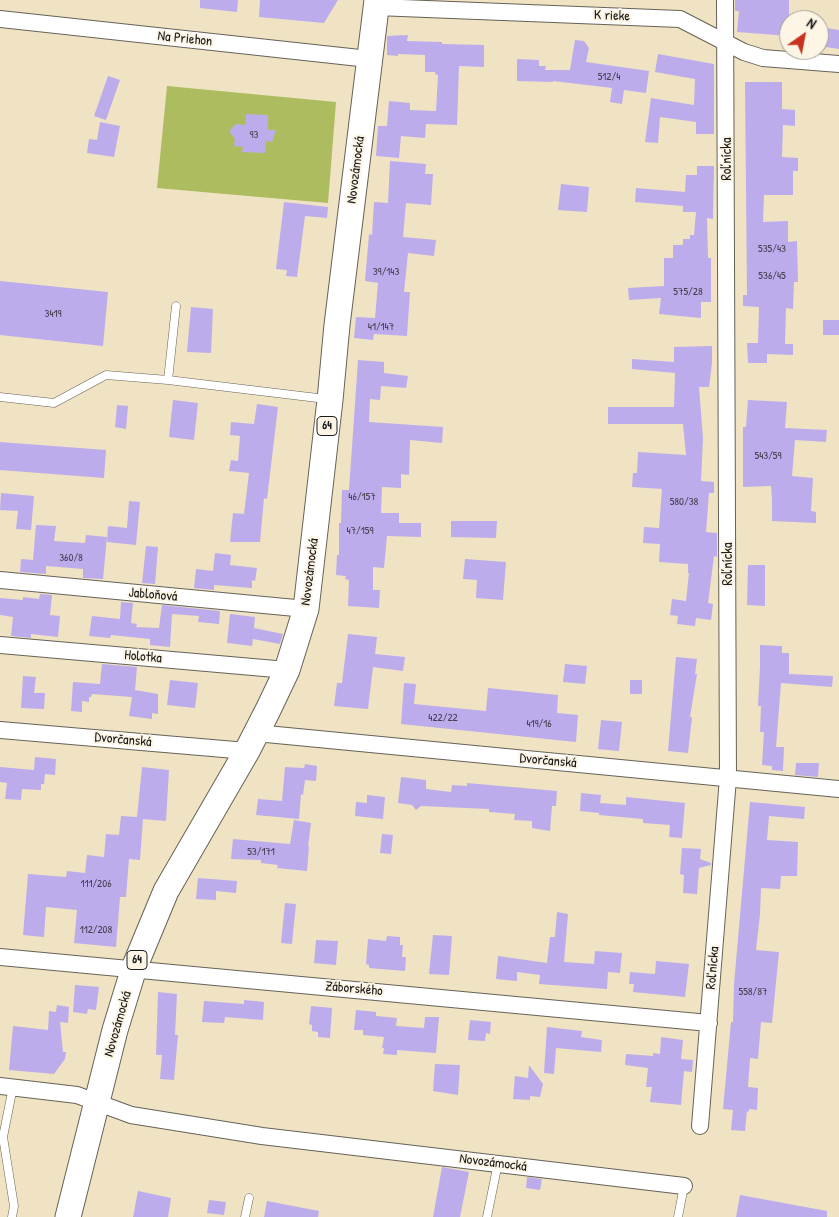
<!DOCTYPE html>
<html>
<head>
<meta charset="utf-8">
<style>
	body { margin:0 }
	#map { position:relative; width:839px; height:1217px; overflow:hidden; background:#efe3c4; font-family:"Patrick Hand",sans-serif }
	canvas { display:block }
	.north { position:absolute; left:779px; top:10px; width:50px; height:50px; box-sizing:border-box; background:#fcf5e5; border:1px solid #a29e95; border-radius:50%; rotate:33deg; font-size:14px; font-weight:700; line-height:20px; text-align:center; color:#1c1c1c }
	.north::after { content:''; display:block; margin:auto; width:18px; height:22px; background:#c8321e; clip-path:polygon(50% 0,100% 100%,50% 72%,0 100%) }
</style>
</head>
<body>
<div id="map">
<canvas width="839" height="1217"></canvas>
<div class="north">N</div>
</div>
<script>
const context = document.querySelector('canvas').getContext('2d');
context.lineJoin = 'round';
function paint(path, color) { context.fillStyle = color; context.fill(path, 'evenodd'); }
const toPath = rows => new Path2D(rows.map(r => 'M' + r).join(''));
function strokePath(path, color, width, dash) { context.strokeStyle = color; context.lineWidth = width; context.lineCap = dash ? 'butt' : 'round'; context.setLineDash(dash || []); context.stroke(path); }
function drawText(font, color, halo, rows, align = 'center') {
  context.font = font + ' "Patrick Hand",sans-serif'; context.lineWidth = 4; context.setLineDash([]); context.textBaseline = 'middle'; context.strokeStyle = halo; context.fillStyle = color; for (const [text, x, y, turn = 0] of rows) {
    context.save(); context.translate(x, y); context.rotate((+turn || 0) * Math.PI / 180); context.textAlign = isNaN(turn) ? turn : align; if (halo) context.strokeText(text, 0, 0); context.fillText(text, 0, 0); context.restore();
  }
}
paint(toPath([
	[167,86,336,102,328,203,157,188]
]), '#adbc5f');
paint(toPath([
	[200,0,238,0,237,12,200,8],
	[260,0,338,0,324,23,259,17],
	[735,0,789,0,789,36,737,32,739,11,735,11],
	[820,27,839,30,839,49,819,46],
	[408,35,407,41,442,42,442,44,484,45,484,67,459,66,457,125,426,124,425,138,401,136,399,158,376,156,378,126,387,126,389,101,410,103,410,110,436,111,438,75,435,74,435,72,425,72,425,55,398,54,398,56,387,55,387,36],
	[575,40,584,41,589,48,586,62,649,71,646,93,624,90,622,104,610,102,612,88,553,81,553,82,517,81,517,59,539,60,539,66,546,66,545,70,570,70],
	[658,54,714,64,714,134,696,134,696,122,660,117,658,143,645,142,651,98,694,105,695,79,655,72],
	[108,76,120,80,106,120,94,116],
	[745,82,782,82,782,109,795,110,795,126,783,125,782,157,798,158,798,171,793,171,793,195,764,195,763,222,788,221,788,242,797,241,798,282,794,282,793,309,786,308,785,344,793,344,793,355,767,354,767,363,748,363,747,343,758,343,759,307,743,306,743,295,747,295],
	[246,114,268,115,268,130,276,130,272,142,266,141,265,153,242,152,243,147,234,146,235,139,229,131,236,124,245,125],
	[100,122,120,126,114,157,87,153,89,139,97,140],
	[390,161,426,164,425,174,433,174,431,205,406,203,403,237,436,240,434,256,408,253,404,292,410,292,407,336,374,334,373,340,354,338,356,317,375,318,378,283,365,281,369,234,372,235,374,202,388,203],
	[697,166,714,166,713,219,707,218,708,258,711,258,711,302,701,302,701,318,659,314,661,298,629,300,628,288,664,286,664,258,673,258,673,245,683,245,683,239,690,239,690,235,694,235,696,212,683,212,683,206,635,202,636,188,685,192,686,175,697,175],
	[561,184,589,187,587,212,558,210],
	[284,202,328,207,327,218,305,216,297,277,286,276,287,270,276,269],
	[0,281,108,292,103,346,0,335],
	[191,307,213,309,211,353,187,352],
	[823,320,839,320,839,335,823,335],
	[712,346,712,363,709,387,699,387,703,438,701,481,714,482,714,493,709,493,706,532,717,533,717,557,714,556,708,603,713,604,711,620,696,618,695,626,677,624,678,616,670,615,672,599,686,601,689,573,688,573,688,564,659,562,660,544,643,543,644,527,659,528,662,489,632,487,633,473,637,473,638,452,686,455,683,424,608,424,608,407,674,407,675,373,632,369,632,359,674,362,674,347],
	[358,360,384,362,384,373,408,376,406,388,381,386,380,400,370,399,369,422,443,427,442,443,410,440,409,475,401,474,401,488,382,487,381,513,399,513,399,523,421,523,421,537,387,536,384,568,373,567,373,590,380,590,379,608,348,606,349,580,345,579,346,576,336,575,337,555,339,555,339,523,341,523,342,490,349,490],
	[173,400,198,403,194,440,169,437],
	[748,400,787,402,785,428,827,430,826,442,795,440,792,476,813,478,811,511,816,512,816,523,772,521,772,499,771,486,743,487,743,427,746,427],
	[257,404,278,407,267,499,264,498,260,542,230,542,233,513,244,514,249,473,229,471,231,460,238,461,240,436,230,435,231,422,254,424],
	[117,405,128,406,126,429,115,427],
	[0,442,106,450,104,478,0,470],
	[1,493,34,496,31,530,16,529,18,511,0,510],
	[129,501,140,502,136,545,107,542,108,526,127,528],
	[451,521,497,521,496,538,451,537],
	[36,525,56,526,54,541,85,543,86,535,107,537,103,579,83,578,83,569,46,566,46,574,20,572,21,559,33,560],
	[146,546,158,547,155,584,142,583],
	[215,553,231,555,230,565,257,568,255,581,252,580,252,588,214,585,214,590,194,588,196,569,213,571],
	[465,559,506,562,503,600,476,598,477,580,463,579],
	[748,565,765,565,765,606,747,605],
	[40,594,52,595,50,615,60,616,58,637,31,634,31,638,11,636,13,617,0,615,0,598,23,600,23,597,39,599],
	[121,602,133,603,131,623,137,624,136,627,159,628,162,605,220,611,219,624,198,622,199,616,172,614,170,647,150,645,150,639,111,635,110,638,89,636,92,616,120,619],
	[230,614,255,617,254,628,283,634,280,644,253,639,252,646,227,643],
	[348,634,377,637,375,654,405,657,403,671,373,667,368,709,334,706,337,683,342,683],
	[760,645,782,646,782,653,789,653,789,674,833,676,832,687,781,683,776,747,784,747,783,771,772,770,772,766,762,765,764,732,760,732,761,706,758,706,760,667],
	[676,657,697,659,695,674,697,674,690,717,692,717,688,753,668,751],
	[102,664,137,667,135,690,158,694,158,714,152,713,152,719,129,716,132,697,92,694,91,697,89,697,89,702,82,701,82,712,71,711,73,682,100,684],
	[565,664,587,666,585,684,563,682],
	[23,676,36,677,34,693,45,693,44,709,21,708],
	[170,680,198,683,195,708,167,705],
	[630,680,642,680,642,694,630,694],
	[404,683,416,684,414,704,486,711,488,688,558,695,557,713,578,715,576,742,401,724],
	[601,720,622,722,619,751,598,749],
	[35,757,56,759,55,775,45,774,44,784,41,784,41,790,22,789,21,800,5,799,7,783,0,782,0,767,34,770],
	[796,763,819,763,818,777,795,775],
	[305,764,317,766,316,781,305,780,303,795,301,794,299,819,256,815,258,799,282,801,285,767,304,768],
	[142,767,169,770,166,821,143,819,140,860,129,859,126,897,120,897,116,947,74,943,77,910,46,907,44,937,23,935,28,874,66,877,67,871,85,873,87,855,104,857,106,834,119,835,121,816,137,817],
	[401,777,426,780,426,789,451,792,452,785,467,786,467,783,557,791,556,806,552,806,550,831,532,828,532,821,514,820,515,814,489,812,489,809,421,806,416,810,412,805,398,803],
	[581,793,601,795,599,813,580,811],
	[367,795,385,797,383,819,355,816,356,802,367,803],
	[626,797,685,803,682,838,669,837,670,825,643,823,643,819,599,815,600,803,626,805],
	[750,802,805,807,804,819,769,816,767,840,798,842,797,876,781,876,780,889,761,888,760,914,756,950,779,952,772,1023,761,1022,758,1059,750,1058,748,1087,758,1088,757,1110,749,1109,749,1112,747,1111,745,1131,731,1130,733,1110,723,1109,731,1022,733,1022,734,984],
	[294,820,311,823,308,846,309,846,307,871,277,868,278,865,261,863,261,860,231,859,233,839,290,844],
	[382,834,393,835,391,854,380,853],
	[682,848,701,849,700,859,711,863,711,865,699,868,697,894,683,893,684,875,680,874],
	[198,878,237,881,236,893,216,891,216,900,196,899],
	[285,903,296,904,292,944,281,943],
	[557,912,568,914,564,962,594,964,595,951,622,953,620,973,608,972,607,989,539,984,540,975,517,972,517,981,496,979,498,956,547,963,550,937,555,937],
	[433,935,452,936,449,975,429,974],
	[387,936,400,937,400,945,403,945,402,957,406,957,405,971,369,968,369,965,366,964,368,939,386,941],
	[316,940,338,941,336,965,314,963],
	[656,961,689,964,685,997,633,992,634,984,629,984,630,972,655,974],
	[75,985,99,987,96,1010,88,1009,87,1014,73,1012],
	[158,992,177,994,175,1035,178,1035,174,1080,160,1079,162,1055,156,1055],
	[244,1000,264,1002,263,1020,225,1017,224,1023,202,1022,204,1001,244,1004],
	[57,1005,69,1007,68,1023,60,1022,63,1052,66,1052,65,1059,54,1074,9,1070,13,1026,48,1030,49,1011,56,1012],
	[311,1006,332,1008,330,1038,318,1037,318,1032,312,1031,312,1025,309,1024],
	[356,1010,376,1012,376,1016,397,1018,396,1026,424,1028,425,1017,439,1017,436,1053,397,1050,397,1055,383,1054,384,1048,382,1048,384,1037,363,1035,363,1030,354,1030],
	[470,1020,491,1022,490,1034,486,1033,485,1041,468,1040],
	[547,1027,582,1031,581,1037,602,1040,601,1052,556,1048,554,1074,544,1073],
	[661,1037,683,1040,681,1059,693,1060,692,1072,684,1071,681,1105,650,1102,652,1087,646,1087,648,1068,625,1065,626,1054,653,1056,653,1053,660,1054],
	[435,1064,460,1065,458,1095,433,1091],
	[529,1065,543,1084,540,1097,530,1096,530,1100,513,1099,515,1076,528,1078],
	[442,1167,469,1172,460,1217,433,1217],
	[527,1177,542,1179,540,1190,526,1188],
	[138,1191,171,1198,168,1217,133,1217],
	[740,1195,827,1211,827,1217,736,1217],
	[209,1200,226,1202,224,1215,207,1213],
	[267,1201,319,1211,318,1217,264,1217]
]), '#bdaceb');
const service = toPath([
	[168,380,176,306],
	[0,397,54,403,106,375,168,380,326,399],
	[12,1217,14,1206,3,1137,13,1087],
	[245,1217,249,1198],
	[487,1217,498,1163],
	[678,1217,684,1186]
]);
const minor = toPath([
	[376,7,680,19,744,52,763,58,839,64],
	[0,19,369,59],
	[0,580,306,609],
	[0,645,287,670],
	[0,730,247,751],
	[256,733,839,789],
	[0,957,709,1023],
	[0,1086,77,1095,131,1115,262,1136,684,1186],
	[700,1126,728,778,725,0]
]);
const primary = toPath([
	[68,1217,115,1030,134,968,166,891,247,751,268,710,287,670,306,609,330,400,337,325,377,0]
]);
strokePath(service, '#666257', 9);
strokePath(minor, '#666257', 18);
strokePath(primary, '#666257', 27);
strokePath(service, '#fff', 8);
strokePath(minor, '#fff', 16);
strokePath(primary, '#fff', 25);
drawText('11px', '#444050', null, [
	["512/4",609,77],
	["93",254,135],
	["535/43",772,249],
	["39/143",386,272],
	["536/45",772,276],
	["575/28",688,292],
	["3419",53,314],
	["41/147",381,327],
	["543/59",768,456],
	["46/157",362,497],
	["580/38",684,502],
	["47/159",360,531],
	["360/8",71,558],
	["422/22",443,718],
	["419/16",539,724],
	["53/171",261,852],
	["111/206",96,884],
	["112/208",96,930],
	["558/87",753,992]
]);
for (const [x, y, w] of [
	[327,426,20],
	[137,960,20]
]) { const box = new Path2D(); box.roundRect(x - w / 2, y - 9.5, w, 19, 4); context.fillStyle = '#fcf5e5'; context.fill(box); strokePath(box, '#1c1c1c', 1); }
drawText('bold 12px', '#1c1c1c', null, [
	["64",327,426],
	["64",137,960]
]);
drawText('14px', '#1c1c1c', '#fcf5e5', [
	["K rieke",612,16,2],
	["Na Priehon",185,39,6],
	["Roľnícka",727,159,-90],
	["Novozámocká",356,170,-83],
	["Roľnícka",728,564,-90],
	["Novozámocká",310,572,-83],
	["Jabloňová",153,595,5],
	["Holotka",143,657,5],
	["Dvorčanská",123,740,5],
	["Dvorčanská",548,761,5],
	["Roľnícka",713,968,-85],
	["Záborského",354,989,5],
	["Novozámocká",118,1024,-74],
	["Novozámocká",493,1163,7]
]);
</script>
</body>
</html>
